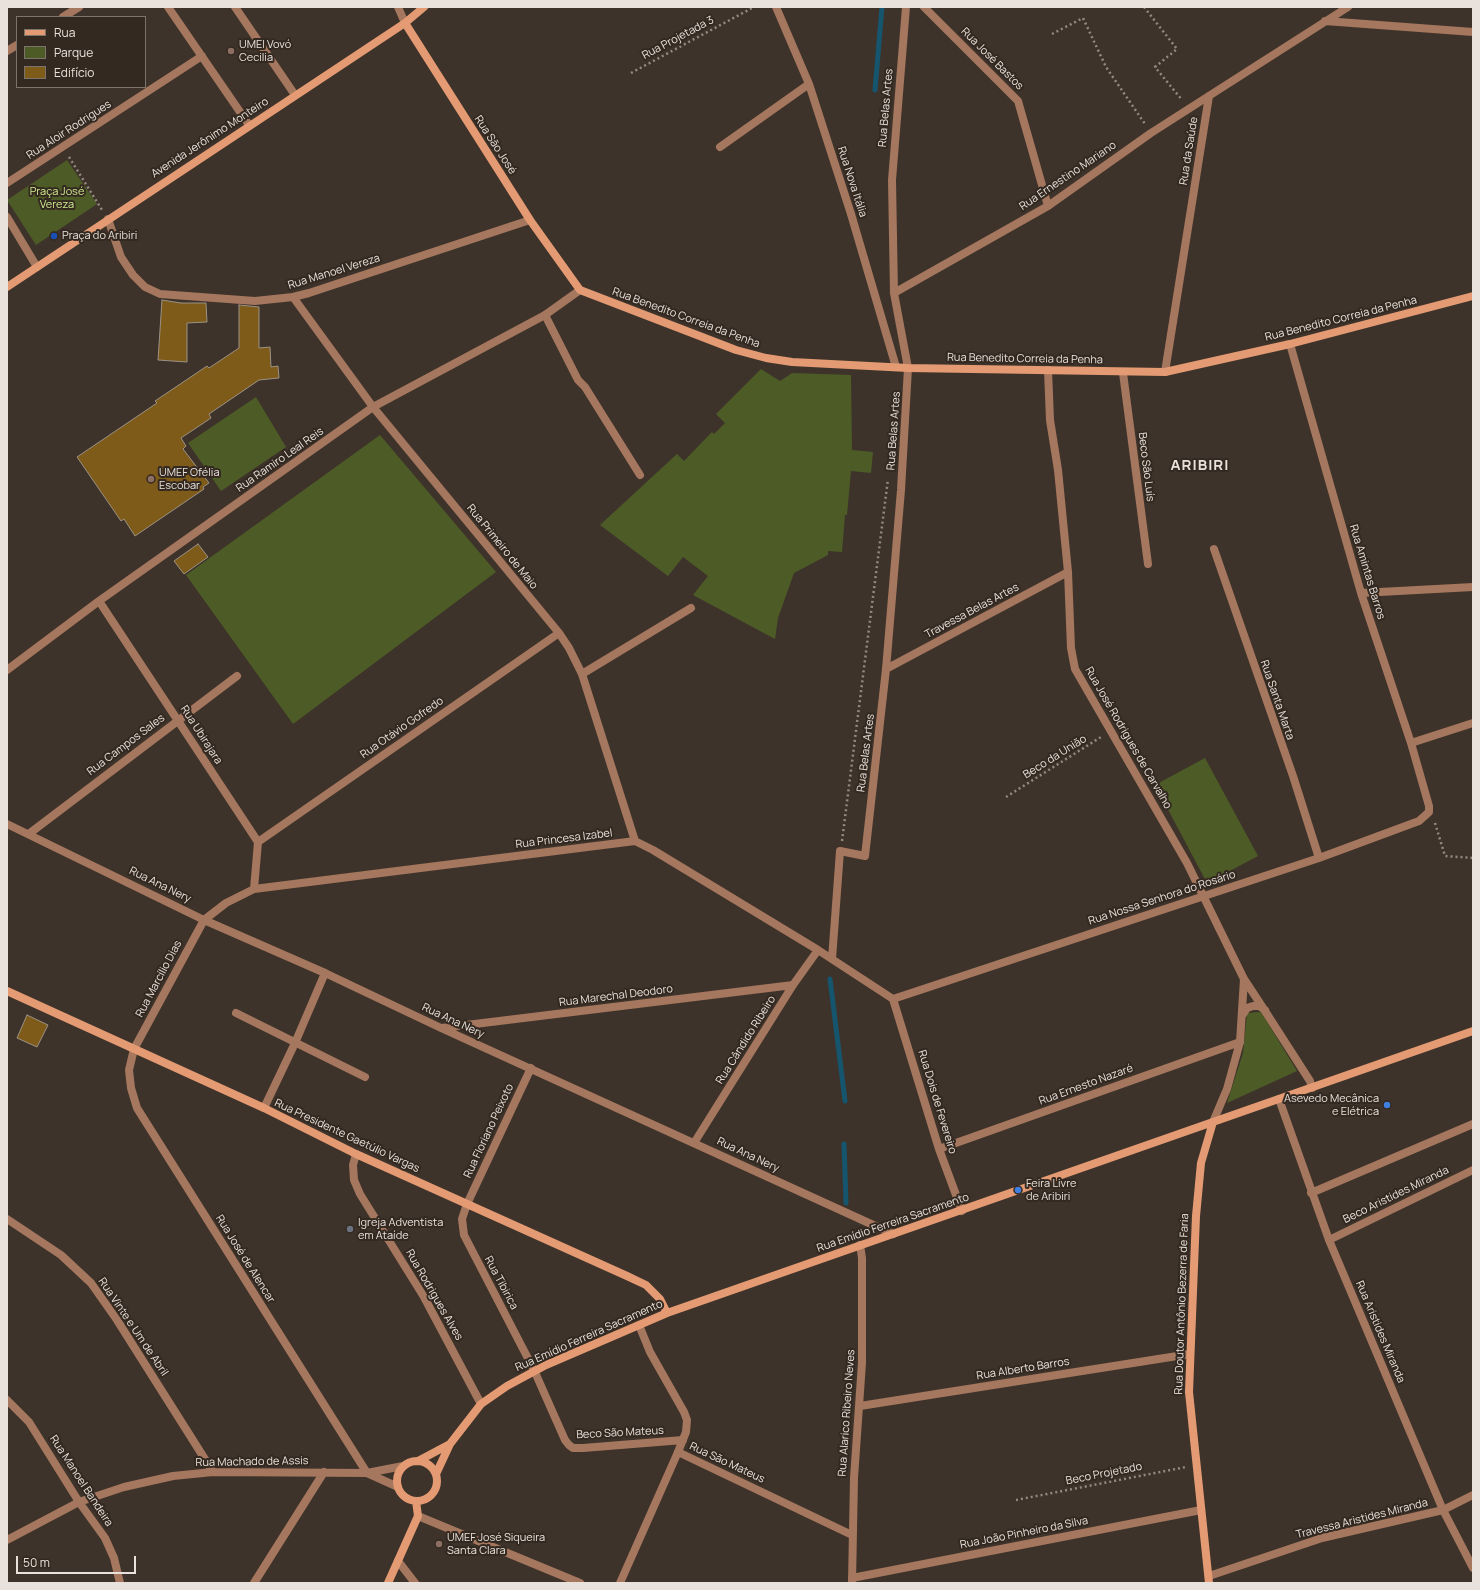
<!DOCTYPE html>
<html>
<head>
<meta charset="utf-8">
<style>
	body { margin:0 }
	#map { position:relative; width:1480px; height:1590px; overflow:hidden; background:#3e332a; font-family:Manrope,sans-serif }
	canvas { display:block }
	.frame { position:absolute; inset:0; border:8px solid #e9e2dc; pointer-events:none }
	.legend { position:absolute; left:16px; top:16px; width:130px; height:72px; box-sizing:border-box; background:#332920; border:1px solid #7c736b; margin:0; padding:5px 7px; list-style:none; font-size:12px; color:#e9e2dc }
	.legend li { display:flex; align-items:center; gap:8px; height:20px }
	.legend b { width:20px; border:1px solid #7c736b }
	.scale { position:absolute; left:16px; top:1556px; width:120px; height:18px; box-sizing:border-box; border:2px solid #e9e2dc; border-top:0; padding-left:5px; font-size:12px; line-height:14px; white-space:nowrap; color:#e9e2dc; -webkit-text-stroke:3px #332920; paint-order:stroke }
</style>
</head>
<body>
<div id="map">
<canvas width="1480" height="1590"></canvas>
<div class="frame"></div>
<ul class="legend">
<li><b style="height:5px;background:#e49b73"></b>Rua</li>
<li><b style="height:11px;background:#4d5c26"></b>Parque</li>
<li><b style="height:11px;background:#7f5b19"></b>Edifício</li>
</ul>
<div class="scale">50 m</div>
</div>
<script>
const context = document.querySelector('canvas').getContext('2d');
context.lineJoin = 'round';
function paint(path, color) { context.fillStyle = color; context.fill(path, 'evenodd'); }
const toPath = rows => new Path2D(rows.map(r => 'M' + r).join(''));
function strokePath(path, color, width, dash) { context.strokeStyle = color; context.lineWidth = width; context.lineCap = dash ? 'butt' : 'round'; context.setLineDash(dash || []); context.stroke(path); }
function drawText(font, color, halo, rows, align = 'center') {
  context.font = font + ' Manrope,sans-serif'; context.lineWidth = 4; context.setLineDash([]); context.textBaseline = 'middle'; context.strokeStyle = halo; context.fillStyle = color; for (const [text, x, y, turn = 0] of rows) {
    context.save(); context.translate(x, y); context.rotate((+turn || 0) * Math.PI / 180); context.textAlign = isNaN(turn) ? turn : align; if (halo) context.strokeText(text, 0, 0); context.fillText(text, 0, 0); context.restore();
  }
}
paint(toPath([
	[67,160,97,204,36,245,7,200],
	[761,369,780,381,792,373,851,375,852,450,873,452,871,473,851,471,847,515,845,515,842,552,828,551,828,555,794,573,778,618,775,639,693,595,708,576,683,557,668,576,600,525,677,454,684,461,712,432,714,434,725,423,716,414],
	[256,397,286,447,221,491,188,443],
	[380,435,496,572,293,724,186,575],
	[1205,758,1258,856,1207,883,1155,785],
	[1261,1012,1297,1071,1227,1103,1243,1053,1247,1013]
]), '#4d5c26');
strokePath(toPath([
	[875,90,882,7],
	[830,979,845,1101],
	[844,1144,846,1203]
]), '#16556e', 5);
const building = toPath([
	[162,300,181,303,206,303,207,322,187,323,187,362,158,360,162,300],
	[239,305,259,307,259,348,270,347,271,367,278,366,279,378,259,380,209,414,211,418,181,438,186,446,183,449,209,483,203,487,204,489,135,536,124,519,121,521,77,457,157,403,155,401,207,366,209,368,239,348,239,305],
	[198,544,208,557,184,574,174,561,198,544],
	[27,1015,48,1025,37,1047,17,1038,27,1015]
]);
paint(building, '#7f5b19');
strokePath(building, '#9b9285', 1);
strokePath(toPath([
	[1144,7,1177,49,1155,67,1182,100],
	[1052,34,1083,18,1106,67,1145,124],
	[631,73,754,7],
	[69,157,102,210],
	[1006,797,1101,737],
	[1435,823,1445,856,1473,858],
	[842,841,888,479],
	[1016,1500,1186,1467]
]), '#938a83', 2.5, [2, 3]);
strokePath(toPath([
	[235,7,295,95],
	[851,214,896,367],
	[545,315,578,380,585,387,640,475],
	[1123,373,1148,564],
	[886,669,901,490,908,368],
	[236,1013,365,1077],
	[264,1108,295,1043,325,973],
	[467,1204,462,1219,464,1235,534,1370,565,1440,569,1445,573,1448,583,1448,683,1440],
	[639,1325,650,1352,684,1412,687,1420,686,1432,678,1452],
	[852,1578,1201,1510]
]), '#a5775e', 8);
strokePath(toPath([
	[168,7,249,125],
	[398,7,405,23],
	[776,7,809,84,851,214],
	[906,7,892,180,894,293,908,368],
	[924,7,1018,101,1048,206],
	[63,17,79,7],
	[1325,21,1473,32],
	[7,51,17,45],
	[720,147,809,84],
	[7,183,202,56],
	[7,217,37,267],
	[108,219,121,257,133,275,145,287,160,294,255,301,293,297,309,293,530,220],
	[894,293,1048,206,1151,133,1348,7],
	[293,297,373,407,559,633,569,648,582,674,635,841],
	[1048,370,1050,420,1058,470,1068,572,1071,648,1075,669,1187,863,1244,979,1265,1011,1310,1081,1312,1088],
	[1165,372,1209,96],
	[1214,549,1293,776,1319,858],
	[1361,593,1473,587],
	[99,601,258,842,254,889],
	[7,670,99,601,373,407,545,315,580,290],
	[582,674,691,608],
	[1411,743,1473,723],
	[7,824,204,920,325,973,441,1028,893,1234],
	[30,833,237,676],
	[258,842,559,633],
	[832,959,840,851,865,856,886,669,1068,572],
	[893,999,1319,858,1419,821,1429,812,1429,806,1411,743,1361,593,1290,344],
	[893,999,939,1149,962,1211],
	[1242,1016,1247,1008,1253,1006,1259,1006,1265,1010],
	[442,1028,793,985],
	[1279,1099,1329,1240,1443,1510,1473,1568],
	[1213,1122,1227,1089,1240,1042,1244,979],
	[694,1143,793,985,818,950],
	[939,1149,1240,1042],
	[356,1154,353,1165,354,1180,360,1194,424,1297,481,1404],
	[1311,1193,1473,1124],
	[467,1204,531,1068],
	[7,1219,61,1255,91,1283,117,1320,213,1472],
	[1329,1240,1473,1170],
	[7,1400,29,1422,79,1502,105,1538,114,1558,120,1583],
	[860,1406,1190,1354],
	[367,1473,137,1108,131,1088,129,1070,134,1049,204,920,226,903,254,889,635,841,653,850,818,950,893,999],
	[367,1473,398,1487],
	[418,1516,580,1583],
	[7,1540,79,1502,124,1487,173,1476,213,1472,367,1473,403,1466],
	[398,1561,415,1583],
	[1209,1576,1322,1538,1443,1510,1473,1495],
	[254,1583,324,1472],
	[620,1583,678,1452,852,1535],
	[852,1583,854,1478,862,1363,862,1258,860,1245]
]), '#a5775e', 8);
strokePath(toPath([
	[405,23,530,220,580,290,736,350,766,358,792,362,908,368,1165,372,1290,344,1473,296],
	[7,287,405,23,424,7],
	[7,991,264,1108,356,1154,627,1276,646,1285,660,1299,667,1313],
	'397 1481a20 20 0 1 1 40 0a20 20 0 1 1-40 0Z',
	[418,1461,450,1444],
	[436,1474,450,1444,481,1404,507,1386,546,1365,667,1313,1473,1031],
	[388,1583,418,1516,416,1501],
	[1209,1583,1189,1392,1196,1216,1201,1163,1213,1122]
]), '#e49b73', 8);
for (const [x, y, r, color] of [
	[231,51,4,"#8d6e63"],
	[54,236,4,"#1a4fb4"],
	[151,479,4,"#8d6e63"],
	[1387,1105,4,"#3f7fe0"],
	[1018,1190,4,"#3f7fe0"],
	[350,1229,4,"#6b7280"],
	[439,1544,4,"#8d6e63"]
]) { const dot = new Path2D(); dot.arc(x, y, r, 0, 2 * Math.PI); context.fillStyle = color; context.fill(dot); strokePath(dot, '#332920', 1.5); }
drawText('11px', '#e9e2dc', '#332920', [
	["Rua Projetada 3",678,38,-28],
	["Rua José Bastos",992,59,45],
	["Rua Belas Artes",886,108,-85],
	["Rua Aloir Rodrigues",69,130,-33],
	["Avenida Jerônimo Monteiro",210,138,-33],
	["Rua São José",495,145,57],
	["Rua da Saúde",1189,151,-81],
	["Rua Ernestino Mariano",1068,176,-34],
	["Rua Nova Itália",852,182,72],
	["Rua Manoel Vereza",334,272,-17],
	["Rua Benedito Correia da Penha",686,318,20],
	["Rua Benedito Correia da Penha",1341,319,-14],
	["Rua Benedito Correia da Penha",1025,359,1],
	["Rua Belas Artes",894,431,-86],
	["Rua Ramiro Leal Reis",280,460,-35],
	["Beco São Luís",1146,467,83],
	["Rua Primeiro de Maio",502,547,51],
	["Rua Amintas Barros",1367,572,73],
	["Travessa Belas Artes",972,611,-28],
	["Rua Santa Marta",1277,700,71],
	["Rua Otávio Gofredo",402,728,-35],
	["Rua Ubirajara",201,735,57],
	["Rua José Rodrigues de Carvalho",1128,738,60],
	["Rua Campos Sales",126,745,-37],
	["Rua Belas Artes",866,753,-83],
	["Beco da União",1055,757,-32],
	["Rua Princesa Izabel",564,839,-7],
	["Rua Ana Nery",160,885,26],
	["Rua Nossa Senhora do Rosário",1162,898,-18],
	["Rua Marcílio Dias",159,979,-62],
	["Rua Marechal Deodoro",616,996,-7],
	["Rua Ana Nery",453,1021,25],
	["Rua Cândido Ribeiro",746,1040,-58],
	["Rua Ernesto Nazaré",1086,1085,-20],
	["Rua Dois de Fevereiro",937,1102,73],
	["Rua Floriano Peixoto",489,1131,-65],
	["Rua Presidente Gaetúlio Vargas",347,1136,25],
	["Rua Ana Nery",748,1155,25],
	["Beco Aristides Miranda",1396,1195,-26],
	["Rua Emídio Ferreira Sacramento",893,1223,-19],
	["Rua José de Alencar",245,1259,58],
	["Rua Tibirica",501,1283,62],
	["Rua Rodrigues Alves",434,1295,60],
	["Rua Doutor Antônio Bezerra de Faria",1182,1304,-88],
	["Rua Vinte e Um de Abril",133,1327,56],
	["Rua Aristides Miranda",1380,1332,67],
	["Rua Emídio Ferreira Sacramento",589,1336,-24],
	["Rua Alberto Barros",1023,1369,-9],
	["Rua Alarico Ribeiro Neves",847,1413,-86],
	["Beco São Mateus",620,1433,-3],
	["Rua Machado de Assis",252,1462,-1],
	["Rua São Mateus",727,1463,25],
	["Beco Projetado",1104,1474,-11],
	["Rua Manoel Bandeira",81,1481,57],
	["Travessa Aristides Miranda",1362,1519,-14],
	["Rua João Pinheiro da Silva",1024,1533,-11]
]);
drawText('11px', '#e9e2dc', '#332920', [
	["UMEI Vovó",239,45],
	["Cecilia",239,58],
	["Praça do Aribiri",62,236],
	["UMEF Ofélia",159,473],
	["Escobar",159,486],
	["Asevedo Mecânica",1379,1099,"right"],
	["e Elétrica",1379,1112,"right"],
	["Feira Livre",1026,1184],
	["de Aribiri",1026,1197],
	["Igreja Adventista",358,1223],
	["em Ataíde",358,1236],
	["UMEF José Siqueira",447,1538],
	["Santa Clara",447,1551]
], 'left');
drawText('11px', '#d0ec8f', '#332920', [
	["Praça José",57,192],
	["Vereza",57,205]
]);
context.letterSpacing = '1px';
drawText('bold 15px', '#e9e2dc', '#332920', [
	["ARIBIRI",1200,466]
]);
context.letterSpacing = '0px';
</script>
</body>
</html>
